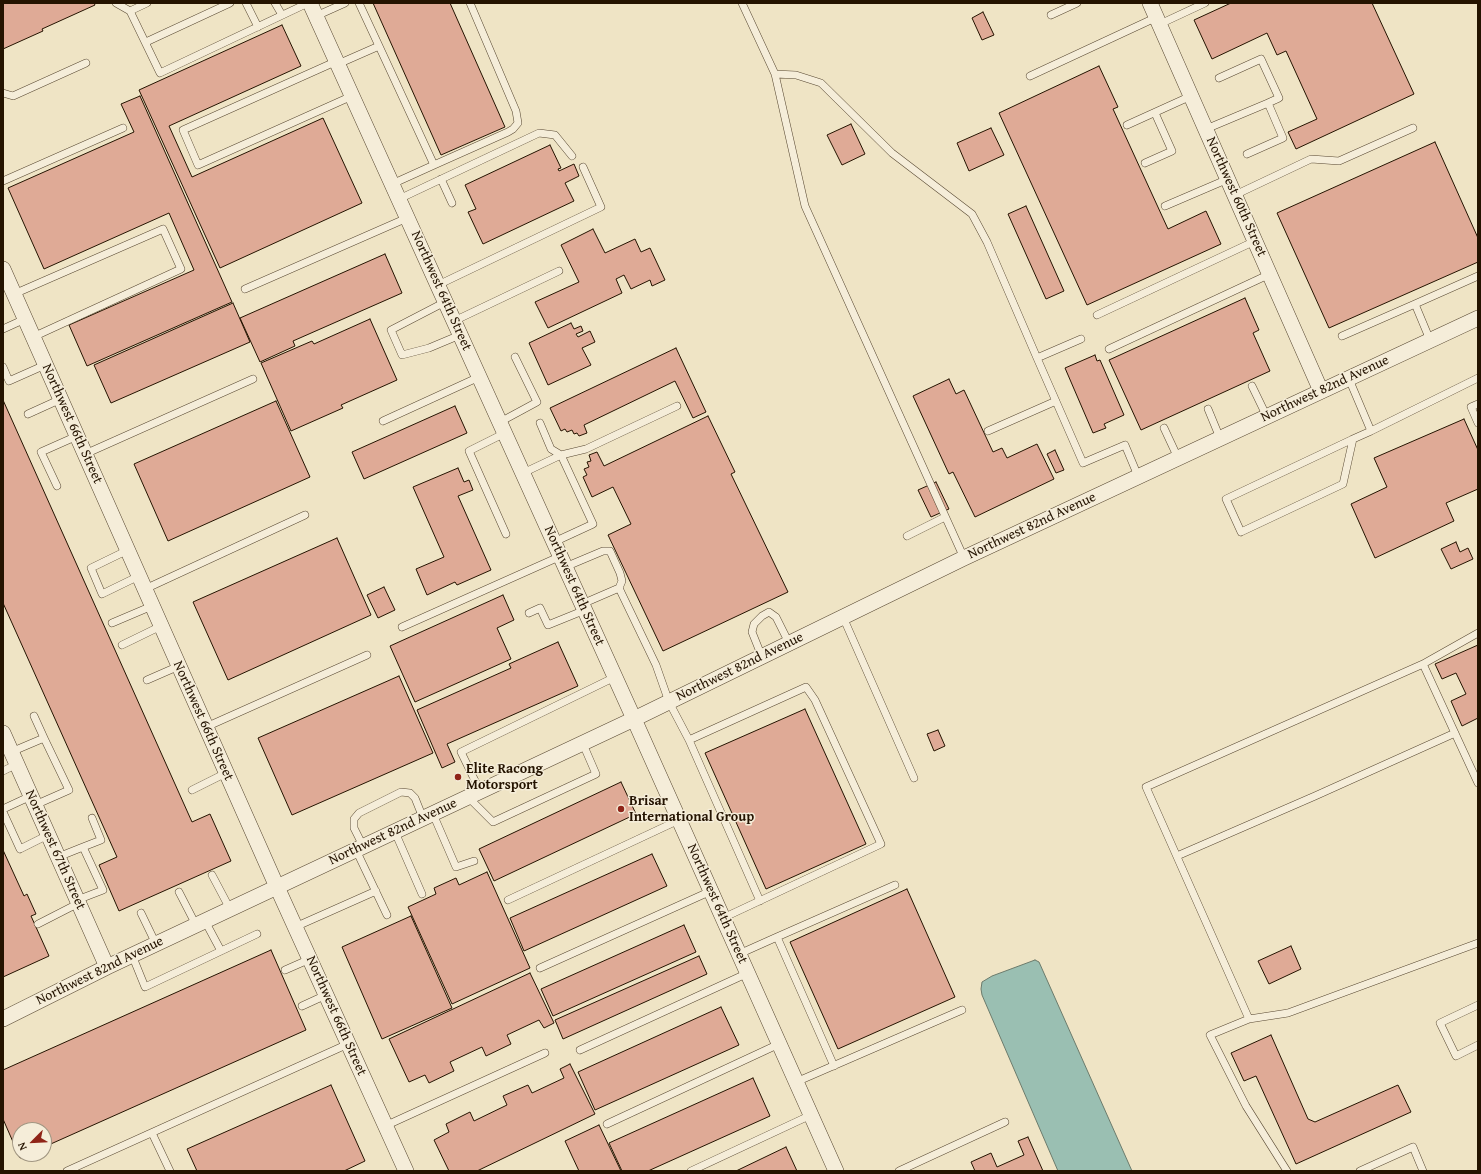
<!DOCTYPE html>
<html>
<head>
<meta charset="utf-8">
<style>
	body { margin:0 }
	#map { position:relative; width:1481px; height:1174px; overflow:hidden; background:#efe4c5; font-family:"Gentium Book Plus",serif }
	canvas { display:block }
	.frame { position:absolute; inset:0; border:4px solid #241300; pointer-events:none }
	.north { position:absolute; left:12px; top:1122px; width:40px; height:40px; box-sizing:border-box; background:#f5edd9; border:1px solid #a19682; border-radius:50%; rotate:246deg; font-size:11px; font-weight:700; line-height:16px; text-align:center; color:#241300 }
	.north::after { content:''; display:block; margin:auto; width:14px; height:18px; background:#8f2418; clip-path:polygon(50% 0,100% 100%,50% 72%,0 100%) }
</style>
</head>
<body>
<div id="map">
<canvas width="1481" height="1174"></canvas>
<div class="frame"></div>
<div class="north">N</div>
</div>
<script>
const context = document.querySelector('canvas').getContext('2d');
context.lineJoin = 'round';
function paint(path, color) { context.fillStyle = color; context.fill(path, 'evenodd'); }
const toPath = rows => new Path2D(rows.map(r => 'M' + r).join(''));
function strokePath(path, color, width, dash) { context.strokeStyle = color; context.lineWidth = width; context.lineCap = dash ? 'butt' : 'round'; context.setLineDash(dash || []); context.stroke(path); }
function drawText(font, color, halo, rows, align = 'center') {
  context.font = font + ' "Gentium Book Plus",serif'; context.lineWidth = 3; context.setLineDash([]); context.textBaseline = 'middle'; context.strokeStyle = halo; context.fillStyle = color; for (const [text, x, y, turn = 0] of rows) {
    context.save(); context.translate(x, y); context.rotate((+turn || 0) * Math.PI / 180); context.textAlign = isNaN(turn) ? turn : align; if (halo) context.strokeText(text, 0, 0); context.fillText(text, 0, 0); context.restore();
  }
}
const water = toPath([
	[1035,960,1039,962,1132,1171,1058,1171,982,995,981,989,982,982,992,976,1035,960]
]);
paint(water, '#9abfb2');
strokePath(water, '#6b7a6b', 1);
const building = toPath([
	[3,3,94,3,95,5,42,29,43,31,3,49,3,3],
	[373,3,450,3,505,127,441,155,373,3],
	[1231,3,1372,3,1414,94,1296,149,1288,132,1317,119,1286,51,1277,55,1267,33,1212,59,1194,20,1231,3],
	[983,12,994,35,982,40,972,18,983,12],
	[282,25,301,66,169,126,192,177,323,118,362,203,220,268,139,90,282,25],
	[1099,66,1118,107,1113,109,1168,229,1206,211,1221,244,1087,305,999,113,1099,66],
	[140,96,232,302,87,366,69,325,194,270,169,213,44,269,8,188,134,132,121,104,140,96],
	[851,124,865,154,842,165,827,135,851,124],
	[991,128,1004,155,969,171,957,143,991,128],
	[1435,142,1478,238,1478,262,1329,328,1277,213,1435,142],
	[550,145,561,168,558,169,559,171,574,164,579,176,565,183,574,201,483,244,468,212,476,209,465,185,550,145],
	[1026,206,1064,291,1046,299,1008,214,1026,206],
	[593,229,605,253,635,239,641,252,650,248,665,280,652,286,650,280,631,289,624,275,616,279,622,293,548,328,535,302,579,282,561,245,593,229],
	[385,254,402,293,293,341,295,346,260,362,240,318,385,254],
	[1245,298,1259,330,1253,333,1270,371,1141,430,1109,360,1245,298],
	[233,303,250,342,111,403,94,365,233,303],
	[370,319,397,380,341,405,343,408,291,431,261,363,312,341,314,344,370,319],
	[571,323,574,329,581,326,583,331,576,334,578,337,590,331,595,342,582,348,591,365,548,385,529,343,571,323],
	[676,348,706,412,693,418,675,381,584,425,587,433,579,436,577,433,574,434,572,430,567,432,565,429,561,431,550,408,676,348],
	[1095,355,1097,361,1100,360,1124,415,1104,424,1106,428,1093,433,1065,368,1095,355],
	[949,379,956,394,964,390,993,452,1002,448,1007,458,1037,444,1054,479,975,517,953,472,949,474,913,396,949,379],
	[3,400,192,822,210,814,231,861,119,911,99,865,117,857,3,603,3,400],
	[276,401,310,477,168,541,134,464,276,401],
	[455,406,467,433,364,479,352,452,455,406],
	[708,416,735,472,731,474,788,592,663,651,608,535,631,524,613,487,592,497,583,477,587,475,584,469,589,467,587,462,591,461,589,455,597,452,604,466,708,416],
	[1464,419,1478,450,1478,489,1446,503,1454,521,1375,558,1351,504,1387,487,1374,458,1464,419],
	[1055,450,1064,470,1056,473,1047,454,1055,450],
	[458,468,464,482,469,480,473,490,458,496,491,570,457,585,455,582,427,595,416,569,444,557,413,487,458,468],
	[936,482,949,509,931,517,918,490,936,482],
	[337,538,371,615,228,680,193,602,337,538],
	[1456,542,1460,552,1468,548,1473,559,1451,569,1441,549,1456,542],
	[384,587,395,610,378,618,367,595,384,587],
	[503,595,514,620,497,628,511,659,415,702,390,646,503,595],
	[558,642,578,686,447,744,455,762,442,768,417,710,511,668,509,664,558,642],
	[1478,645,1478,718,1462,726,1451,701,1466,694,1456,673,1442,679,1435,664,1478,645],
	[399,676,433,753,292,815,258,738,399,676],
	[805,709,866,844,766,889,705,753,805,709],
	[938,730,945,746,934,751,927,734,938,730],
	[621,782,636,814,494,881,479,849,621,782],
	[3,850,24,896,27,894,36,914,31,916,49,956,3,977,3,850],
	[652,854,667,886,524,951,510,918,652,854],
	[487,872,530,968,452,1004,408,907,436,894,434,888,456,878,459,885,487,872],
	[907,889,955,997,838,1049,790,942,907,889],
	[411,916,452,1008,382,1039,342,947,411,916],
	[684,925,696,952,553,1016,541,989,684,925],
	[1291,946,1301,969,1269,984,1258,961,1291,946],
	[271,950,306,1030,44,1147,44,1130,20,1130,20,1154,29,1154,20,1158,3,1119,3,1070,271,950],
	[699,956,707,974,563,1039,555,1020,699,956],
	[530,973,554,1023,544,1028,539,1020,507,1035,511,1044,486,1056,482,1047,450,1062,454,1071,429,1083,425,1075,409,1082,389,1039,530,973],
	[721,1007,739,1045,595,1110,578,1072,721,1007],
	[1271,1035,1308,1119,1315,1122,1398,1085,1411,1112,1296,1164,1256,1076,1244,1081,1231,1053,1271,1035],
	[570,1064,595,1114,477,1171,449,1171,434,1140,449,1132,446,1124,470,1112,474,1121,507,1105,503,1096,528,1085,532,1093,564,1078,560,1069,570,1064],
	[753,1078,770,1116,648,1171,622,1171,609,1143,753,1078],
	[331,1085,365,1161,344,1171,197,1171,187,1149,331,1085],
	[599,1125,621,1171,579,1171,565,1141,599,1125],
	[1028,1137,1043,1171,975,1171,971,1162,991,1153,997,1167,1024,1155,1018,1141,1028,1137],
	[786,1147,797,1171,736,1171,786,1147]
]);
paint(building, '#dfaa96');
strokePath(building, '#241300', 1);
const service = toPath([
	[116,3,130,11],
	[147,3,130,11,160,73,308,3],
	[246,3,258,27],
	[275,3,282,15],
	[359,3,379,46],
	[742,3,775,74,805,206,964,558],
	[1051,15,1077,3],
	[316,16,345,3],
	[1160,24,1205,3],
	[146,42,230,3],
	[337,61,183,130,198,165,352,96],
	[338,64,379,46,434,165,392,184],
	[775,74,796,75,821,83,892,153,972,214,987,242,1037,358],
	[1030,76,1157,17],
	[1219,78,1261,59,1279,98,1268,103],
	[3,93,13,96,86,63],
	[1127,125,1191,96],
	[1206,129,1268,103,1283,138,1247,154],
	[1145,163,1172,151,1155,113],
	[434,165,508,132,513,129,518,123,516,111,470,3],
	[441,179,452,203],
	[3,181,123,128],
	[1235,195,1311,159,1339,161,1413,128],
	[399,199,539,133,555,135,572,156],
	[1165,206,1228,179],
	[438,285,601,207,583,167],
	[245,289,407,218],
	[14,294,163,229,181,269,33,337],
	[445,302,391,330,402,355,429,348,460,335],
	[1415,304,1478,276],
	[1097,315,1255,241],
	[454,321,559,271],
	[3,329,25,319],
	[1342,336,1415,304,1430,340],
	[1081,339,1037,358,1083,463,1125,445,1138,476],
	[1109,349,1270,274],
	[3,367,9,381,45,365],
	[1349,379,1371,431,1353,439,1226,499,1241,532,1343,484,1353,439],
	[1252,386,1267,417],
	[1478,404,1471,407,1478,423],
	[1208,409,1220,438],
	[28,414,61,399],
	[383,421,479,377],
	[500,422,537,402,515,357],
	[540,423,551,449,561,455,586,449,677,406],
	[1164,428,1178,458],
	[988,431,1056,401],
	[1371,431,1478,378],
	[505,433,469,451,506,534],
	[85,454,253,379],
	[523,473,561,455,593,524,554,542],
	[57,486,41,452,77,436],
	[907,536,945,517],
	[128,550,91,568,102,594,139,576],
	[565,567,603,551,610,551,620,573,622,581,619,588],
	[145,589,305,515],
	[582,604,619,588,656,665,669,702,689,740,806,687,815,700,881,844,723,918],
	[529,613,540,608,548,625,585,610],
	[843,617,914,778],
	[112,623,152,606],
	[402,627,561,556],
	[1478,633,1423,664,1478,783],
	[122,645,161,626],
	[762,657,752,632,754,624,762,616,769,612,776,617,789,643],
	[147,680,179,666],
	[206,727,367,655],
	[689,740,760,901],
	[11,752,44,738,34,716],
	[3,771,17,764],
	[192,790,226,773],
	[480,791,461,752,615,677],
	[468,797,493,822,596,774,583,744],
	[35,805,69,790,44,738],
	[3,809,31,796],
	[3,812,20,849,48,835],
	[433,814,456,867,474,861],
	[395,832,422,894],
	[363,846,354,828,354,819,359,813,401,792,410,793,415,798,423,818],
	[356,850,387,915],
	[1177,856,1315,796,1455,733],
	[58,857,83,847],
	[212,875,230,909],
	[179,892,196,925],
	[77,900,103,890,83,847,101,840,92,818],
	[508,900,679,820],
	[141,913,156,944],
	[205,921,221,951],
	[38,924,79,903],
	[295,927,376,891],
	[777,937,895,885],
	[739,954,777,937,834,1066],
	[132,955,145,987,257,934],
	[540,968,711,891],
	[285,970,310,959],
	[1478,1005,1440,1023,1456,1056,1478,1045],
	[302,1006,326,995],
	[1249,1019,1146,787,1423,664],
	[580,1050,748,973],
	[796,1082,962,1010],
	[607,1124,779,1044],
	[385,1126,545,1053],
	[152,1133,170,1171],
	[67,1171,348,1044],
	[691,1171,811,1115],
	[899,1171,1005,1122],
	[1287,1171,1246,1106,1210,1035,1249,1019,1288,1013,1478,943],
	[1360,1171,1413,1147,1423,1171]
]);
const minor = toPath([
	[310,3,634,719,836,1171],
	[1150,3,1321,391],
	[3,269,277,887,406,1171],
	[3,733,107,967],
	[3,1019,107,967,634,719,964,558,1478,318]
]);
strokePath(service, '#574731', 8);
strokePath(minor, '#574731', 16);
strokePath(service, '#f5edd9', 7);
strokePath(minor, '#f5edd9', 15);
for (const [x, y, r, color] of [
	[458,777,4,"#8f2418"],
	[621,809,4,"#8f2418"]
]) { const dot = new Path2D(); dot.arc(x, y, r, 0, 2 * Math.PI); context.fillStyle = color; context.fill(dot); strokePath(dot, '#f5edd9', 1.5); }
drawText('14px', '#241300', '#f5edd9', [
	["Northwest 60th Street",1236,197,66],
	["Northwest 64th Street",441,291,66],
	["Northwest 82nd Avenue",1325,389,-25],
	["Northwest 66th Street",72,424,66],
	["Northwest 82nd Avenue",1032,526,-25],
	["Northwest 64th Street",574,586,66],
	["Northwest 82nd Avenue",740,667,-26],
	["Northwest 66th Street",203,721,66],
	["Northwest 82nd Avenue",393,832,-25],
	["Northwest 67th Street",55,850,66],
	["Northwest 64th Street",717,904,66],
	["Northwest 82nd Avenue",100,971,-26],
	["Northwest 66th Street",336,1016,66]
]);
drawText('bold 14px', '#241300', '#f5edd9', [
	["Elite Racong",466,769],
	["Motorsport",466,785],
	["Brisar",629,801],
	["International Group",629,817]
], 'left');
</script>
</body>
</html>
